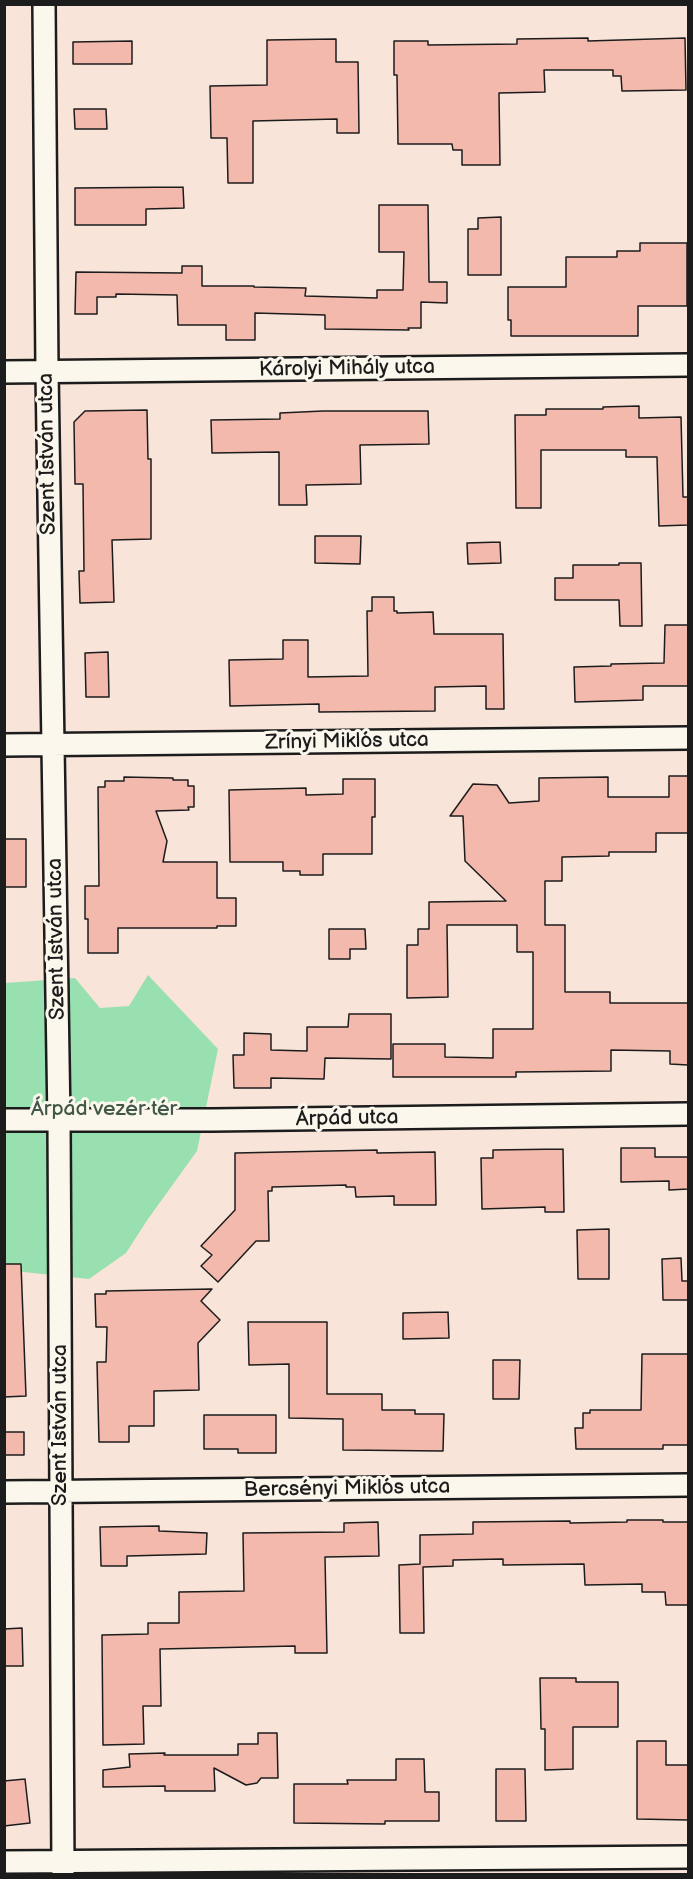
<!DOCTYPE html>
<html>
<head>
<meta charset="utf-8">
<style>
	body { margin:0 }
	#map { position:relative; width:693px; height:1879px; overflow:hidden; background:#f9e4d9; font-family:"Balsamiq Sans",sans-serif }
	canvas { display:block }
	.frame { position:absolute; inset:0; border:6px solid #1c1c1c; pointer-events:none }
</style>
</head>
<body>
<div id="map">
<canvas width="693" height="1879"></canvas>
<div class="frame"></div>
</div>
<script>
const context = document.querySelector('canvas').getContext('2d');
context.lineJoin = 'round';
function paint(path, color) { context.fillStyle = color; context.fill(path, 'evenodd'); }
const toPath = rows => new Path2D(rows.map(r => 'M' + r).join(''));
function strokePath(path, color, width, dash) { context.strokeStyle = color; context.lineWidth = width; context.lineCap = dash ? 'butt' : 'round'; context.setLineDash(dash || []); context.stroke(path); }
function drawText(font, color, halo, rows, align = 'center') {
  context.font = font + ' "Balsamiq Sans",sans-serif'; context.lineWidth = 6; context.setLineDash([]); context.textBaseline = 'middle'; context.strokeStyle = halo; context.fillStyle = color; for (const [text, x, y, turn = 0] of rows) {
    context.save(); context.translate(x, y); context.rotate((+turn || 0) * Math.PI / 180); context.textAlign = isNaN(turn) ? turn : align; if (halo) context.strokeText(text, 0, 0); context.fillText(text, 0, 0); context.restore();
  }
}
paint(toPath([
	[148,975,218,1049,197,1151,148,1219,126,1253,89,1279,5,1270,5,983,75,978,100,1008,129,1006]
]), '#98e0af');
const building = toPath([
	[588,38,588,41,685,38,686,90,622,91,621,76,613,76,613,70,544,70,545,92,499,93,500,165,462,165,462,150,453,150,452,144,398,144,397,75,394,75,394,41,428,41,428,45,517,44,517,39,588,38],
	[336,39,336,62,358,62,359,133,337,133,337,119,253,121,253,183,228,183,227,138,211,138,210,86,267,85,267,40,336,39],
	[132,41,132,64,73,64,73,42,132,41],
	[74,109,106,109,107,129,75,129,74,109],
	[183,187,184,208,146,209,146,225,75,225,75,188,183,187],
	[379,205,428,205,429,282,447,282,447,303,421,302,421,328,408,328,409,330,325,329,325,315,255,313,255,340,226,340,226,325,178,325,177,295,116,294,116,297,97,297,97,314,75,314,76,272,182,273,182,266,202,266,202,286,254,286,254,287,306,288,305,296,377,298,377,290,403,290,404,252,379,252,379,205],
	[501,217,501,275,468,275,468,229,478,229,478,218,501,217],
	[640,243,687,243,687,306,638,306,638,336,511,336,511,320,508,320,508,287,566,287,566,257,617,257,617,251,640,251,640,243],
	[639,406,639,418,681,417,683,497,688,497,688,525,659,526,657,457,626,457,626,450,541,450,541,508,516,508,515,415,546,415,546,409,603,409,603,407,639,406],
	[147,410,148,459,151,459,151,539,112,540,114,602,80,603,79,571,84,571,83,484,75,484,74,422,85,411,147,410],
	[323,411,428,411,429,444,360,445,361,484,306,485,307,505,279,505,279,452,212,453,211,420,280,419,280,413,323,411],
	[315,536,361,536,360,564,315,563,315,536],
	[500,542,501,563,468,564,467,543,500,542],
	[619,563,641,563,642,626,620,626,619,600,555,600,555,578,573,578,573,565,619,565,619,563],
	[372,597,394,597,394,611,397,611,397,613,433,612,434,634,503,634,504,709,486,709,486,686,435,687,435,711,319,712,319,704,230,706,229,660,283,659,283,640,308,640,308,677,368,676,367,611,372,611,372,597],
	[665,625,688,625,688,686,643,686,643,700,575,702,574,667,611,666,611,664,664,663,665,625],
	[108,652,109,697,86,697,85,653,108,652],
	[669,776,688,776,688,833,656,833,656,852,609,852,609,856,562,857,562,881,545,881,545,925,565,925,565,992,610,992,610,1003,688,1003,688,1065,670,1064,670,1051,611,1050,611,1071,516,1072,516,1077,393,1077,393,1044,445,1044,445,1057,493,1058,493,1029,533,1029,533,952,517,952,517,925,447,925,448,997,407,998,407,945,418,945,418,929,429,929,429,902,506,901,465,861,463,816,450,816,473,784,497,785,509,803,539,801,539,778,608,777,608,797,669,797,669,776],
	[124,777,173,778,173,780,188,780,188,786,194,786,194,807,188,807,189,810,156,811,167,841,163,862,217,862,217,898,236,898,236,926,217,926,217,928,118,928,118,953,88,953,88,919,85,919,85,886,99,886,98,787,105,787,105,781,124,781,124,777],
	[343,779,375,779,375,817,372,817,372,854,323,854,323,875,300,875,300,871,283,871,283,862,230,862,229,790,306,788,306,795,343,794,343,779],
	[4,839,26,839,26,887,4,887,4,839],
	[329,929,365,929,366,949,350,949,350,959,329,959,329,929],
	[349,1014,391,1014,391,1059,325,1058,324,1079,271,1078,271,1088,234,1088,233,1055,244,1055,244,1033,271,1034,271,1050,307,1051,307,1027,348,1027,349,1014],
	[621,1148,655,1148,655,1157,688,1157,688,1189,669,1190,669,1181,621,1182,621,1148],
	[563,1149,564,1212,545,1212,545,1207,482,1209,481,1158,493,1158,493,1150,563,1149],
	[377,1150,377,1153,435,1152,436,1205,394,1205,394,1196,356,1197,355,1187,346,1187,346,1185,272,1187,272,1191,268,1191,269,1241,256,1241,218,1282,201,1266,212,1255,201,1246,235,1210,235,1153,377,1150],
	[609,1229,609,1279,578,1279,577,1230,609,1229],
	[681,1258,682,1281,688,1281,688,1300,663,1300,662,1259,681,1258],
	[4,1264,21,1264,26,1396,4,1397,4,1264],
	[212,1289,201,1301,220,1320,198,1343,199,1390,154,1391,154,1426,129,1426,129,1442,99,1442,97,1362,106,1362,107,1327,96,1327,95,1294,106,1294,106,1291,212,1289],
	[448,1312,449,1338,403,1339,403,1313,448,1312],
	[248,1322,327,1322,327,1394,382,1394,382,1410,415,1410,415,1414,444,1414,443,1451,343,1450,343,1419,289,1418,289,1364,249,1365,248,1322],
	[642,1354,688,1354,688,1445,663,1445,663,1449,576,1449,575,1428,583,1428,583,1413,590,1413,590,1410,641,1410,642,1354],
	[493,1360,520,1360,519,1399,493,1399,493,1360],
	[204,1415,276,1415,276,1453,238,1453,238,1449,204,1449,204,1415],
	[4,1432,24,1432,24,1455,4,1455,4,1432],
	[627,1520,663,1520,663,1522,688,1522,688,1605,666,1605,665,1592,642,1592,642,1584,585,1585,584,1564,503,1565,503,1559,453,1560,453,1566,423,1567,424,1633,400,1633,399,1565,420,1564,420,1535,473,1534,473,1522,570,1521,570,1523,627,1522,627,1520],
	[378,1522,379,1556,325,1557,327,1653,295,1653,295,1646,160,1649,161,1706,143,1706,144,1744,103,1745,102,1635,148,1634,148,1623,179,1623,179,1592,244,1591,243,1533,344,1532,344,1523,378,1522],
	[159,1526,159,1531,207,1533,206,1554,127,1556,127,1566,101,1566,100,1527,159,1526],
	[22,1628,23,1666,4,1666,4,1629,22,1628],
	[540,1678,576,1678,576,1682,618,1682,618,1727,573,1727,573,1769,545,1770,545,1729,541,1729,540,1678],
	[258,1733,277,1733,278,1778,261,1778,257,1783,246,1785,214,1768,215,1791,165,1791,165,1786,103,1787,103,1770,130,1767,129,1754,165,1753,164,1755,238,1755,238,1744,258,1744,258,1733],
	[637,1741,666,1741,666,1765,688,1765,688,1820,637,1819,637,1741],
	[396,1759,424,1759,425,1792,439,1792,439,1821,385,1821,385,1824,294,1823,294,1784,348,1784,347,1780,396,1780,396,1759],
	[496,1769,525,1769,526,1821,496,1821,496,1769],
	[25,1779,30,1823,4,1826,4,1781,25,1779]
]);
paint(building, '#f3b9ac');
strokePath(building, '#1c1c1c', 1.5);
const minor = toPath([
	[44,4,47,372,59,1121,63,1874],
	[4,372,688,365],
	[4,745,688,738],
	[4,1120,212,1120,688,1114],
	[4,1492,688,1485],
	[4,1862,688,1857]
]);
strokePath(minor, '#1c1c1c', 26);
strokePath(minor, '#fbf7ec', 21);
drawText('21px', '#1c1c1c', '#fbf7ec', [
	["Károlyi Mihály utca",347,369,-1],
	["Szent István utca",48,454,-91],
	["Zrínyi Miklós utca",347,742,-1],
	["Szent István utca",57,939,-91],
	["Árpád utca",347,1119,-1],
	["Szent István utca",61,1425,-90],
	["Bercsényi Miklós utca",347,1489,-1]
]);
drawText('21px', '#415748', '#fbf7ec', [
	["Árpád vezér tér",104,1110]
]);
</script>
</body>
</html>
